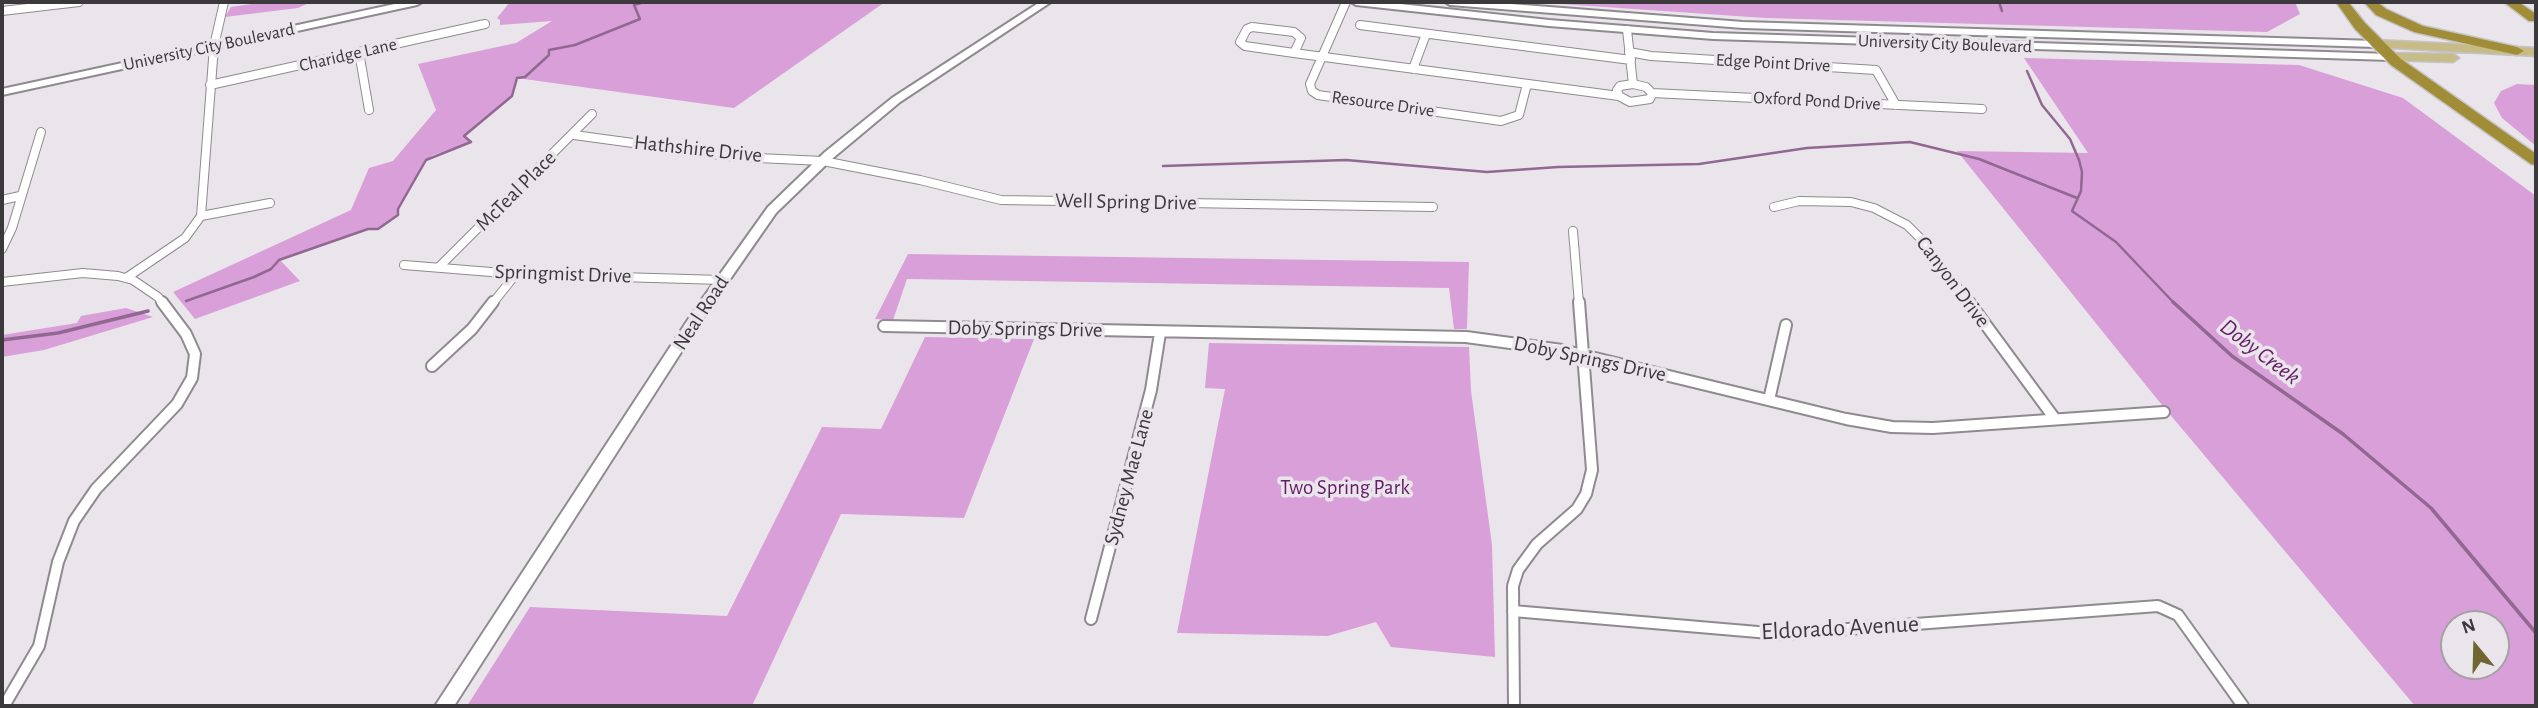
<!DOCTYPE html>
<html>
<head>
<meta charset="utf-8">
<style>
	body { margin:0 }
	#map { position:relative; width:2538px; height:708px; overflow:hidden; background:#eae5ea; font-family:"Alegreya Sans",sans-serif }
	canvas { display:block }
	.frame { position:absolute; inset:0; border:4px solid #3b393b; pointer-events:none }
	.north { position:absolute; left:2440px; top:610px; width:70px; height:70px; box-sizing:border-box; background:#eae5ea; border:2px solid #a4a0a4; border-radius:50%; rotate:341deg; font-size:19px; font-weight:700; line-height:28px; text-align:center; color:#3b393b }
	.north::after { content:''; display:block; margin:auto; width:24px; height:32px; background:#716532; clip-path:polygon(50% 0,100% 100%,50% 72%,0 100%) }
</style>
</head>
<body>
<div id="map">
<canvas width="2538" height="708"></canvas>
<div class="frame"></div>
<div class="north">N</div>
</div>
<script>
const context = document.querySelector('canvas').getContext('2d');
context.lineJoin = 'round';
function paint(path, color) { context.fillStyle = color; context.fill(path, 'evenodd'); }
const toPath = rows => new Path2D(rows.map(r => 'M' + r).join(''));
function strokePath(path, color, width, dash) { context.strokeStyle = color; context.lineWidth = width; context.lineCap = dash ? 'butt' : 'round'; context.setLineDash(dash || []); context.stroke(path); }
function drawText(font, color, halo, rows, align = 'center') {
  context.font = font + ' "Alegreya Sans",sans-serif'; context.lineWidth = 7; context.setLineDash([]); context.textBaseline = 'middle'; context.strokeStyle = halo; context.fillStyle = color; for (const [text, x, y, turn = 0] of rows) {
    context.save(); context.translate(x, y); context.rotate((+turn || 0) * Math.PI / 180); context.textAlign = isNaN(turn) ? turn : align; if (halo) context.strokeText(text, 0, 0); context.fillText(text, 0, 0); context.restore();
  }
}
paint(toPath([
	[265,2,311,2,298,8,225,17,231,7],
	[510,2,885,2,734,108,517,78,512,96,464,135,471,142,433,155,426,160,398,209,398,215,378,229,368,229,280,260,300,281,195,319,173,292,351,210,369,168,393,161,436,110,418,64,516,43,552,21,500,25,500,20,497,18],
	[1532,2,2295,2,2300,14,2267,32,1765,18],
	[2024,58,2299,65,2403,98,2536,196,2536,706,2415,706,2157,399,1957,151,2088,153],
	[2454,624,2496,624,2496,666,2454,666],
	[2517,84,2536,85,2536,146,2502,118,2494,103,2501,91],
	[908,254,1469,262,1467,329,1454,329,1449,288,907,279,893,320,875,319],
	[126,308,153,317,44,350,2,357,2,335,77,323,81,316],
	[925,337,1034,339,964,518,841,514,752,706,467,706,530,607,727,616,822,427,881,429],
	[1209,343,1469,347,1471,391,1492,545,1495,657,1391,647,1376,622,1328,636,1177,633,1225,389,1205,388]
]), '#d99fd9');
strokePath(toPath([
	[1999,2,2002,11],
	[2027,71,2042,105,2070,139,2079,160,2082,172,2081,191,2072,211,2116,242,2175,304],
	[1163,166,1346,160,1487,172,1558,167,1699,164,1807,148,1910,142,1979,159,2077,198],
	[186,301,254,277,271,269,279,260,368,229,378,229,398,215,398,209,426,160,471,142,464,136,512,96,517,78,525,77,549,55,549,50,575,45,640,19,634,5,644,2]
]), '#916892', 2.5);
strokePath(toPath([
	[2173,302,2232,356,2343,434,2431,508,2536,633],
	[2,340,58,333,148,311]
]), '#916892', 3.5);
const streetFar1 = toPath([
	[1346,2,1310,84,1312,91,1318,95,1501,121,1519,115,1527,84],
	[2,11,79,2],
	[1360,25,1631,60],
	[1252,27,1294,32,1301,38,1294,53,1245,46,1240,42,1247,29,1252,27],
	[1627,30,1633,84],
	[359,52,369,110],
	[1629,52,1651,56,1876,70,1896,105],
	[1294,53,1619,96],
	[1413,69,1426,34],
	[1633,84,1646,87,1652,93,1650,99,1630,102,1619,96,1617,90,1620,86,1633,84],
	[210,85,485,24],
	[1652,93,1982,109],
	[574,135,736,157,823,161,920,180,1001,200,1433,207],
	[2,200,20,196],
	[1774,207,1799,201,1851,202,1874,208,1907,225,1924,242,1970,304],
	[201,216,270,203],
	[1573,231,1579,304],
	[2,249,12,228,41,132],
	[404,265,516,274,722,280],
	[439,267,592,114],
	[126,278,185,238,201,216,214,46,224,2],
	[2,282,83,273,118,276,133,280,158,297,163,304],
	[492,304,516,274]
]);
const street = toPath([
	[1969,302,2055,419],
	[884,326,1466,337,1562,350,1846,419,1892,427,1933,428,2164,412],
	[432,366,472,329,493,302],
	[1769,400,1786,325],
	[1513,611,1781,634,2158,606,2178,615,2243,706],
	[1091,619,1151,390,1160,333],
	[4,706,39,646,58,562,74,521,96,489,177,404,192,378,195,354,186,334,162,302],
	[1514,706,1513,586,1518,570,1537,544,1577,509,1586,494,1592,470,1579,302]
]);
const secondary = toPath([
	[404,2,422,2,417,5,2,95,2,89,404,2],
	[1040,2,1051,2,900,102,833,158,776,213,703,318,454,706,435,706,693,312,768,207,825,152,892,98,1040,2],
	[1351,2,1382,2,1549,20,1713,33,2390,54,2395,57,2390,60,1713,39,1549,26,1356,5,1351,2],
	[1445,2,1485,2,1743,22,2376,41,2381,44,2376,47,1743,28,1450,5,1445,2]
]);
const primary = toPath([
	[2376,40,2536,48,2536,56,2372,47,2370,44,2376,40],
	[2390,53,2453,54,2459,58,2453,62,2386,60,2386,54,2390,53]
]);
const highway = toPath([
	[2336,2,2348,2,2365,23,2401,59,2536,154,2536,165,2531,164,2391,65,2355,29,2336,2],
	[2364,2,2377,2,2386,9,2423,26,2517,47,2524,51,2517,55,2414,32,2376,15,2364,2],
	[2504,2,2518,2,2536,14,2536,21,2529,21,2504,2]
]);
strokePath(streetFar1, '#8f8a8f', 10);
strokePath(street, '#8f8a8f', 14);
strokePath(secondary, '#8f8a8f', 4);
strokePath(primary, '#c4c4c4', 3);
strokePath(highway, '#c4c4c4', 3);
strokePath(streetFar1, '#fff', 8);
strokePath(street, '#fff', 10);
paint(secondary, '#fff');
paint(primary, '#c7bb88');
paint(highway, '#a18d38');
drawText('18px', '#3b393b', '#eae5ea', [
	["University City Boulevard",1945,44,2],
	["University City Boulevard",209,47,-12],
	["Charidge Lane",348,55,-13],
	["Edge Point Drive",1773,63,3],
	["Oxford Pond Drive",1817,101,3],
	["Resource Drive",1383,104,8]
]);
drawText('21px', '#3b393b', '#eae5ea', [
	["Hathshire Drive",698,149,6],
	["McTeal Place",516,191,-45],
	["Well Spring Drive",1126,202,1],
	["Springmist Drive",563,274,2],
	["Canyon Drive",1953,282,53],
	["Neal Road",701,313,-57],
	["Doby Springs Drive",1025,329,1],
	["Doby Springs Drive",1590,359,12],
	["Sydney Mae Lane",1129,477,-75]
]);
drawText('21px', '#631c65', '#eae5ea', [
	["Two Spring Park",1345,488]
]);
drawText('italic 23px', '#662069', '#eae5ea', [
	["Doby Creek",2260,352,37]
]);
drawText('24px', '#3b393b', '#eae5ea', [
	["Eldorado Avenue",1840,628,-3]
]);
</script>
</body>
</html>
